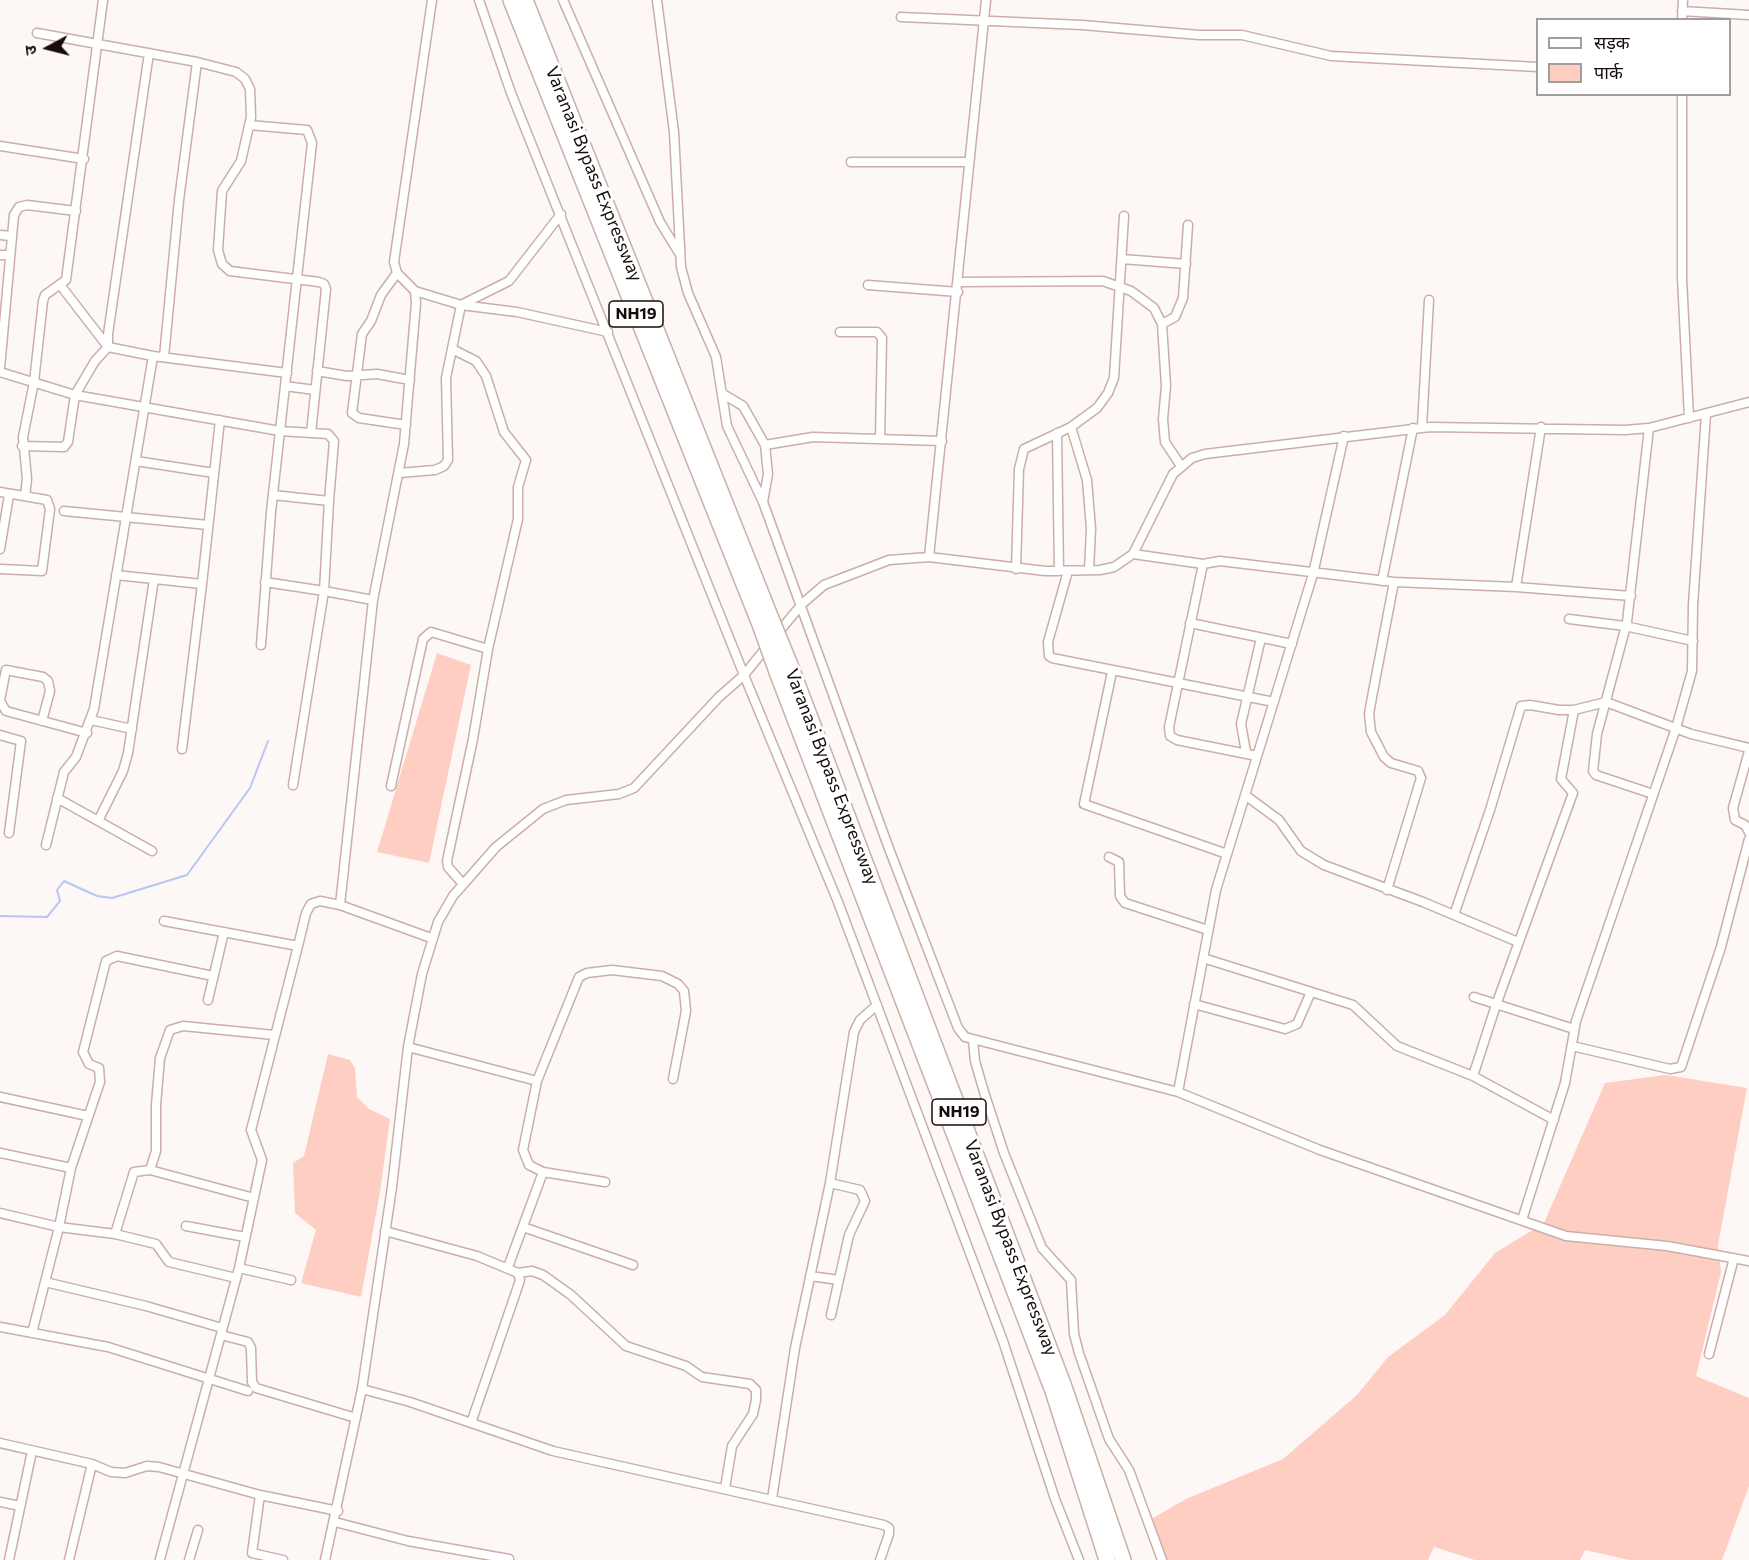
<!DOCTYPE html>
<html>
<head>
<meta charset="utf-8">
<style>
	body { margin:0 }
	#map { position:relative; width:1749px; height:1560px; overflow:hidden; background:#fdf7f6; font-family:Commissioner,"Noto Sans Devanagari",sans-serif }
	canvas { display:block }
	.legend { position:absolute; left:1536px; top:18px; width:195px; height:78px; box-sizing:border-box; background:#fff; border:2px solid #a29e9d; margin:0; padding:8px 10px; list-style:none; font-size:18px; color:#160d0b }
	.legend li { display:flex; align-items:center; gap:12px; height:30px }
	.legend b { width:30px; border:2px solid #a29e9d }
	.north { position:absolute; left:18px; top:18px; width:60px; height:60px; -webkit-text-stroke:4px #fff; paint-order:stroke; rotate:263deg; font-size:16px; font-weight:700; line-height:24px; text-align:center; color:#160d0b }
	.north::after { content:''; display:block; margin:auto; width:21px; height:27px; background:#160d0b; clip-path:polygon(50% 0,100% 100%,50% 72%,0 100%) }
</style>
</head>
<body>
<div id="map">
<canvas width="1749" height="1560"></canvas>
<ul class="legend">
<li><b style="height:8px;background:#fff"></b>सड़क</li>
<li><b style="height:16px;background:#ffcec3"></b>पार्क</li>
</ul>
<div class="north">उ</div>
</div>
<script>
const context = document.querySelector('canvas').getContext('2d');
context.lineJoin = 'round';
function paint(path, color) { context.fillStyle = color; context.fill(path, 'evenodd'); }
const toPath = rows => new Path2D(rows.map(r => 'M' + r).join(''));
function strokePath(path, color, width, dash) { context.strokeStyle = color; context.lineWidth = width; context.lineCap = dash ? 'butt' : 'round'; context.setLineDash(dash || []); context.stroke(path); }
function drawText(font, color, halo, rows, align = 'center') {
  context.font = font + ' Commissioner,sans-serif'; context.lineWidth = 6; context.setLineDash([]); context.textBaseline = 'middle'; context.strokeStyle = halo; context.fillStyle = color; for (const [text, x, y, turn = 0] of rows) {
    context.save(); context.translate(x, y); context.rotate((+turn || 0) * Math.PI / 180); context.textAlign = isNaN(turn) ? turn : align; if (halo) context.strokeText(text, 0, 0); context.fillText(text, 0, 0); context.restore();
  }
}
paint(toPath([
	[437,653,471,665,429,863,377,852],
	[328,1054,350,1060,355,1068,357,1097,369,1109,390,1119,380,1192,361,1297,301,1283,316,1230,295,1213,293,1163,304,1156],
	[1666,1075,1747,1088,1718,1245,1721,1272,1696,1376,1749,1398,1749,1486,1722,1560,1629,1560,1585,1550,1580,1560,1475,1560,1434,1547,1428,1560,1157,1560,1146,1522,1186,1499,1283,1459,1357,1395,1388,1357,1445,1315,1495,1253,1544,1223,1605,1083]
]), '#ffcec3');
strokePath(toPath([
	[0,916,47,917,60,901,57,890,64,881,97,896,112,898,187,875,250,788,268,741]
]), '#b7c6f2', 2);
const street = toPath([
	[479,0,511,93,744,675,838,902,1003,1341,1055,1499,1079,1560],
	[563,0,660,222,679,253],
	[657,0,674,132,681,267,688,293,716,357,727,426,763,502,888,846,958,1028,965,1037,1178,1092,1216,890,1313,574,1344,436],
	[1682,11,1749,15],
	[901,17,1082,25,1199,35,1242,35,1331,56,1538,67],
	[1682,20,1683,0],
	[37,33,197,62,179,200,164,357],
	[149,53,108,334,108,347,153,356,287,373],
	[197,62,236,72,245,79,250,89,251,117,241,161,222,191,218,250,222,264,230,271,319,282,324,284,326,289,311,433],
	[1682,94,1682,278,1689,418],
	[249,125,307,130,312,143,271,512,261,645],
	[0,146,84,159],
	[851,162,969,162],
	[0,235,11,236],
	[0,255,10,255],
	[1122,259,1186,264],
	[397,273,381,295,371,321,362,334,352,413,359,418,406,425],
	[958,282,1103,281,1131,291,1154,308,1162,324,1166,386,1163,419,1165,442,1181,466],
	[868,285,958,292],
	[415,291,461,305,517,312,608,332],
	[1162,324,1175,317,1183,298,1188,225],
	[840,332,877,332,882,338,880,439],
	[452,349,476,361,486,376,504,432,526,460,518,487,518,519,488,649,473,739,447,861,448,867,463,884],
	[0,368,14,215,19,207,27,205,76,211],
	[317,371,347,376,377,374,410,380],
	[0,372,75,395,280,431,328,434,334,441,329,501],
	[285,386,315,390],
	[723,394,743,406,765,445,768,474,763,502],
	[1071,427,1087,480,1091,529,1089,570],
	[1422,427,1429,300],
	[1649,428,1627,622,1597,734,1593,771,1596,775,1653,794],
	[1057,433,1059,571],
	[765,445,813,437,942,441],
	[22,446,64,447,68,442,75,395,95,361,108,347,61,286],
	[136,461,214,473],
	[399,473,435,470,444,466,448,460,446,378,461,305,509,281,561,214],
	[0,492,47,500,50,509,42,571,0,569],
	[273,495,329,501,324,591,373,600,340,905,431,938],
	[25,496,27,479,23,437,34,382,43,301,45,295,66,280,103,0],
	[64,511,208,525],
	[0,549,9,495],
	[1133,554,1203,564,1169,727,1170,736,1177,740,1257,756],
	[929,557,986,0],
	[1203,564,1220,561,1394,582,1516,587,1631,596],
	[1016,569,1019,469,1024,449,1071,427,1097,408,1108,393,1114,378,1124,216],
	[1068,571,1048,642,1049,656,1052,658,1274,702],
	[116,575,202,584,220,420],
	[1382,581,1413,428],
	[265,582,324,591,293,785],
	[1516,587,1541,427],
	[373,600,404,444,416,303,415,291,397,273,394,262,432,0],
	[1569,619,1625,626,1693,641],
	[1190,623,1292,644],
	[777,634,802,604,824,585,889,560,929,557,1045,571,1100,570,1114,567,1133,554,1173,474,1192,458,1205,454,1430,427,1625,430,1649,428,1749,402],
	[1112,672,1084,804,1227,854],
	[0,700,6,670,43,677,48,681,50,691,42,721],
	[0,701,6,711,87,733],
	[91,720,132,729],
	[0,735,21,741,9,833],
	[182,749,202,584],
	[1749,751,1733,808,1735,820,1745,825,1749,832],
	[1246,752,1241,724,1261,638],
	[391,786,423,639,431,632,488,649],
	[1245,795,1279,820,1301,851,1324,865,1423,902,1518,942],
	[57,798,152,851],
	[99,819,123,771,128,753,154,579],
	[46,845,64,772,76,757,94,709,153,356],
	[1109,857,1119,862,1120,896,1125,903,1208,930],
	[1387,890,1421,778,1418,771,1391,763,1384,757,1371,732,1369,714,1372,697,1394,582],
	[1454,915,1490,810,1521,706,1530,705,1559,710,1574,710,1606,702,1691,734,1749,748],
	[164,921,298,946,306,913,311,904,320,901,340,905],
	[1203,958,1353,1005,1397,1046,1473,1076,1554,1120],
	[1474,997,1574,1029],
	[208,1000,224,932],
	[1194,1004,1285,1029,1297,1024,1311,992],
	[973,1041,975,1061,984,1092,1004,1153,1042,1248,1071,1280,1074,1334,1079,1353,1109,1439,1129,1470,1162,1560],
	[1572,1046,1670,1069,1681,1067,1721,947,1749,839],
	[408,1047,537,1081],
	[1473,1076,1496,1005,1573,793,1561,779,1574,710],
	[1178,1092,1320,1150,1566,1236,1667,1246,1749,1261],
	[0,1097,88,1116],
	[0,1153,71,1168,59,1227,115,1234,156,1244,169,1262,236,1278],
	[71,1168,100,1082,99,1068,89,1064,83,1052,106,961,117,956,213,976],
	[150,1170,254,1198],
	[605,1182,543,1172,529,1165,523,1150,537,1081,579,977,587,973,612,970,662,976,678,984,684,991,686,1011,673,1079],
	[830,1183,860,1190,865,1201,849,1235,831,1315],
	[0,1213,59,1227,32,1333],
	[1522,1220,1565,1083,1576,1021,1676,728,1692,671,1693,605,1706,414],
	[186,1226,245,1237],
	[523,1227,633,1265],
	[385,1231,477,1256,518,1273,520,1280,515,1295,471,1423],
	[115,1234,134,1172,150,1170,156,1151,156,1105,160,1058,170,1030,183,1026,274,1035],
	[508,1267,543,1172],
	[239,1268,291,1280],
	[518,1273,532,1271,543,1275,571,1295,626,1346,686,1366,702,1377,750,1384,756,1390,756,1400,753,1414,732,1446,725,1488],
	[810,1276,839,1280],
	[45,1282,146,1306,222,1328],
	[0,1327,108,1347,248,1391],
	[221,1335,248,1342,251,1348,252,1382,256,1388,356,1418],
	[1709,1354,1734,1258],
	[362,1389,410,1402,553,1451,884,1525,889,1528,889,1534,880,1560],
	[0,1443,92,1464,69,1560],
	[92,1464,111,1472,125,1473,147,1466,159,1467,260,1495,338,1511],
	[260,1495,252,1553,283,1560],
	[772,1499,795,1348,830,1183,854,1032,860,1020,877,1005],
	[0,1502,20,1506],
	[335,1522,408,1541,509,1559],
	[160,1559,239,1268,262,1160,251,1130,298,946],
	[9,1560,32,1451],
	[189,1560,198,1530],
	[325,1560,362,1389,392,1187,408,1047,422,974,438,922,453,896,496,847,543,809,566,800,619,794,634,788,719,697,744,675,769,644]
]);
const highway = toPath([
	[511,0,761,627],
	[525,0,772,621],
	[790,665,1064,1387,1123,1560],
	[777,672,1053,1391,1107,1560]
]);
strokePath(street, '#caafa9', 11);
strokePath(highway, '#caafa9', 18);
strokePath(street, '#fff', 8);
strokePath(highway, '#fff', 15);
const highwayBridge = toPath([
	[772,621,790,665],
	[761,627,777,672]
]);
strokePath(highwayBridge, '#caafa9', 18, []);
strokePath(highwayBridge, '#fff', 15);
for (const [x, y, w] of [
	[636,314,54],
	[959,1112,54]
]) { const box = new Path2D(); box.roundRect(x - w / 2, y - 13, w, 26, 4.5); context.fillStyle = '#fff'; context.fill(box); strokePath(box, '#160d0b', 1.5); }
drawText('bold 16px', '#160d0b', null, [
	["NH19",636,314],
	["NH19",959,1112]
]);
drawText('18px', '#160d0b', '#fff', [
	["Varanasi Bypass Expressway",594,174,68],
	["Varanasi Bypass Expressway",832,777,69],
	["Varanasi Bypass Expressway",1011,1248,69]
]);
</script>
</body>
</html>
